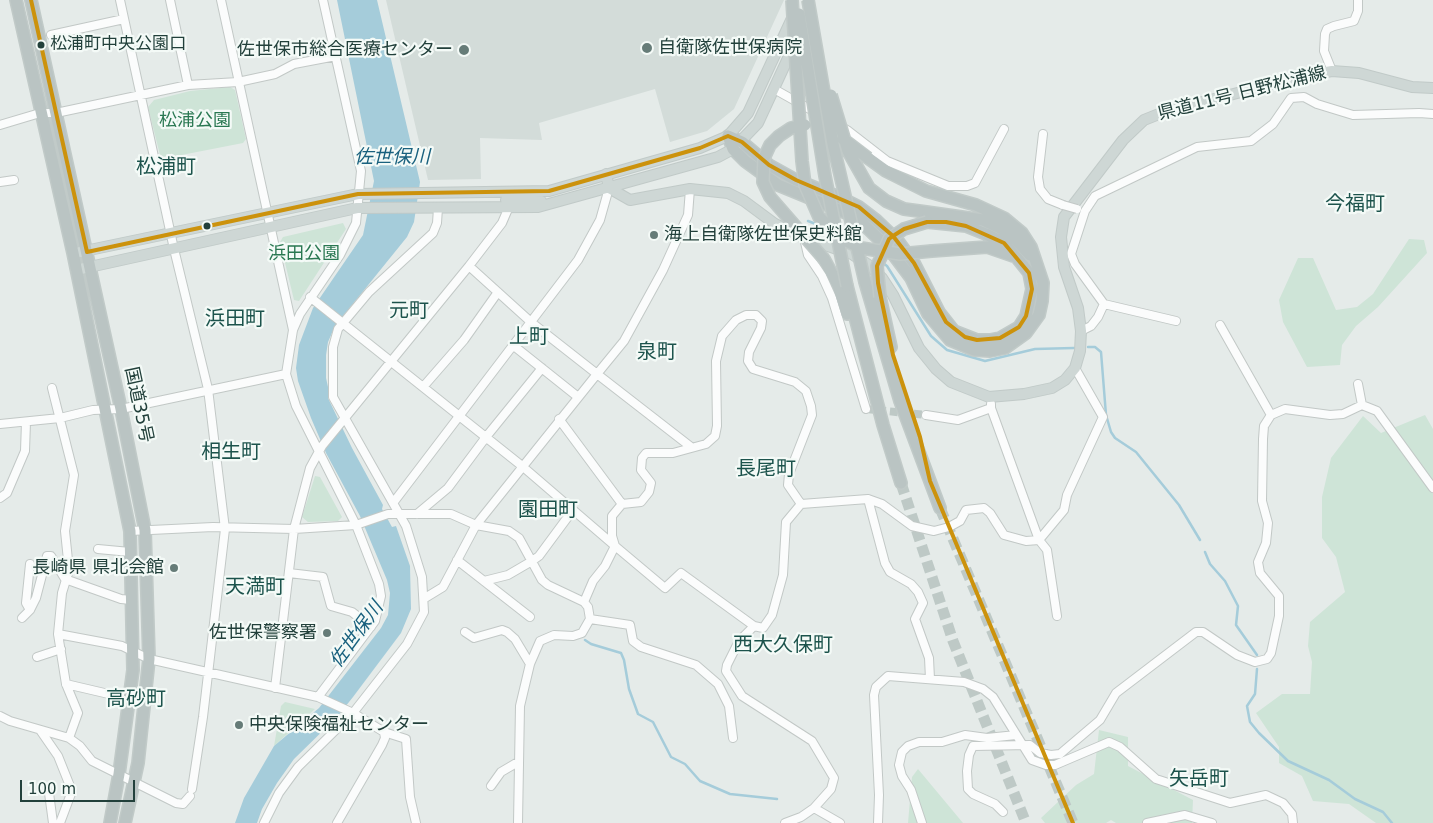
<!DOCTYPE html>
<html>
<head>
<meta charset="utf-8">
<style>
	body { margin:0 }
	#map { position:relative; width:1433px; height:823px; overflow:hidden; background:#e5ebe9; font-family:"DejaVu Sans",sans-serif }
	canvas { display:block }
	.scale { position:absolute; left:20px; top:780px; width:115px; height:22px; box-sizing:border-box; border:2px solid #22403b; border-top:0; padding-left:6px; font-size:15px; line-height:18px; white-space:nowrap; color:#22403b; -webkit-text-stroke:4px #f4faf7; paint-order:stroke }
</style>
</head>
<body>
<div id="map">
<canvas width="1433" height="823"></canvas>
<div class="scale">100 m</div>
</div>
<script>
const context = document.querySelector('canvas').getContext('2d');
context.lineJoin = 'round';
function paint(path, color) { context.fillStyle = color; context.fill(path, 'evenodd'); }
const toPath = rows => new Path2D(rows.map(r => 'M' + r).join(''));
function strokePath(path, color, width, dash) { context.strokeStyle = color; context.lineWidth = width; context.lineCap = dash ? 'butt' : 'round'; context.setLineDash(dash || []); context.stroke(path); }
function drawText(font, color, halo, rows, align = 'center') {
  context.font = font + ' "DejaVu Sans","Noto Sans JP",sans-serif'; context.lineWidth = 4.5; context.setLineDash([]); context.textBaseline = 'middle'; context.strokeStyle = halo; context.fillStyle = color; for (const [text, x, y, turn = 0] of rows) {
    context.save(); context.translate(x, y); context.rotate((+turn || 0) * Math.PI / 180); context.textAlign = isNaN(turn) ? turn : align; if (halo) context.strokeText(text, 0, 0); context.fillText(text, 0, 0); context.restore();
  }
}
paint(toPath([
	[386,0,784,0,734,109,707,131,670,142,655,89,539,123,542,140,480,138,481,179,428,180]
]), '#d3dcd9');
paint(toPath([
	[230,87,235,90,246,139,243,143,161,159,148,107,154,100,190,91],
	[343,223,346,229,299,301,294,300,280,242,283,237],
	[1409,239,1424,240,1427,253,1378,307,1356,326,1342,345,1340,365,1307,367,1283,322,1279,300,1298,258,1313,258,1336,310,1357,307,1373,294],
	[1425,415,1433,429,1433,823,1376,823,1349,804,1313,801,1302,776,1279,763,1279,747,1256,713,1282,694,1310,694,1312,662,1308,646,1310,622,1345,592,1336,557,1322,538,1322,497,1331,458,1363,416,1381,433],
	[315,476,320,477,342,517,338,521,308,522,302,517],
	[285,702,315,709,274,746,281,706],
	[1099,730,1128,737,1128,766,1193,800,1192,823,1116,823,1111,820,1106,823,1045,823,1041,818,1076,785,1094,774],
	[918,769,963,823,977,823,908,823,912,777]
]), '#cee4d7');
paint(toPath([
	[337,0,377,0,420,182,414,222,407,237,335,326,328,342,326,355,326,378,330,396,328,398,352,448,383,505,382,509,392,527,396,526,410,566,411,609,401,633,353,697,337,717,294,759,277,783,262,809,257,823,235,823,244,798,274,746,319,708,381,628,388,615,390,593,387,580,360,516,326,453,311,418,298,381,296,368,299,345,313,308,363,235,374,181]
]), '#a5ccda');
strokePath(toPath([
	[808,221,821,226],
	[883,263,887,266,931,336,947,350,985,361,1035,349,1074,348],
	[1088,347,1095,347,1101,352,1106,415,1111,432,1115,438,1136,452,1179,505,1200,540],
	[1205,552,1210,564,1225,581,1238,606,1236,625,1257,655],
	[585,640,591,644,621,653,624,660,629,689,638,714,653,722,671,757,685,764,700,781,730,794,777,799],
	[1257,669,1255,694,1247,706,1250,722,1259,733,1288,761,1329,780,1355,799,1383,812,1392,823]
]), '#a5ccda', 2.5);
strokePath(toPath([
	[866,409,926,415]
]), '#bec9c6', 8, [8, 4]);
strokePath(toPath([
	[901,483,953,641,1026,823],
	[940,508,1073,823]
]), '#bec9c6', 11, [11, 5.5]);
const minor = toPath([
	[120,0,174,249,208,389,225,529,203,717,192,789],
	[170,0,188,85],
	[221,0,293,330],
	[51,35,124,19],
	[1332,71,1324,51,1325,34,1327,29,1334,26,1354,21,1358,11,1358,0],
	[774,89,847,130,887,161,948,186,967,186,975,183,1004,129],
	[0,125,40,113,56,113,188,85,238,82,275,74,294,64,336,56],
	[1043,134,1038,177,1040,189,1048,199,1063,205],
	[0,182,14,180],
	[804,238,808,255,822,276,832,298,866,409],
	[469,266,532,323,597,374,624,341,663,270,688,215,690,189],
	[310,297,522,466,615,546,605,566,593,581,584,602],
	[1176,321,1104,304,1075,264,1071,254,1085,211,1095,196,1197,147,1251,141,1273,124,1291,98,1304,97,1317,104,1353,115,1419,113,1433,114],
	[1220,325,1271,415],
	[1081,331,1091,326,1098,317,1104,304],
	[514,346,578,397],
	[1358,384,1362,405],
	[423,387,464,340,498,292],
	[52,388,74,475,65,531,69,570,62,593,58,634,66,684,78,713,69,738,80,746,92,761,176,803,183,804,190,796],
	[991,408,1039,540,1047,550,1057,616],
	[926,415,958,420,991,408,991,404],
	[559,419,622,504],
	[0,424,60,418,93,410,121,409,286,374],
	[0,498,7,493,25,451,26,422],
	[868,499,885,563,890,572,911,584,918,592,923,603,915,619,929,658,930,679],
	[393,503,578,260,600,220,609,188],
	[801,504,788,485,789,474,812,415,811,406,806,391,795,382,753,369,748,361,749,352,761,328,762,321,756,315,746,315,736,320,722,336,716,361,717,426,715,436,706,444,673,453,646,453,642,458,641,470,651,483,649,492,641,502,622,504,612,516,612,536,615,546,665,588,681,573,754,626,763,628,772,615,783,575,786,522,801,504,868,499,882,504,912,526,934,531,949,527,960,521,966,510,984,508,990,513,1004,535,1026,541,1039,540,1064,510,1067,495,1103,417,1075,368],
	[417,514,448,488,486,437,542,368],
	[130,531,213,527,294,529,356,525,388,514,451,514,476,525,509,531,519,538,542,580,548,585,584,602,588,607,590,619,582,633,573,636,554,635,540,641,530,664,520,706,518,823],
	[98,549,130,552],
	[457,560,530,617],
	[30,564,26,603,30,610],
	[289,573,323,577,331,606,352,612,371,627],
	[484,581,508,575,532,561,539,556,573,510],
	[425,598,443,587,476,525,597,374,691,447],
	[22,618,30,610,36,598,47,556,51,556,65,579,121,599,131,600],
	[590,619,630,625,633,641,641,647,696,665,718,684,729,706,733,738],
	[754,626,739,641,727,665,726,671,742,696,812,741,834,778,831,789,814,808,801,817,785,823],
	[465,632,474,638,502,630,507,632,515,639,530,664],
	[58,634,122,646,149,659,318,697,353,713,384,732,385,738,382,745,337,823],
	[37,657,61,649],
	[66,684,130,699],
	[275,688,294,529,310,468,322,446,469,266,502,223,508,209,512,205],
	[318,697,375,621,381,596,379,584,356,525,296,406,286,374,293,330,300,314,340,255,356,223,361,171,323,0],
	[0,716,10,721,69,738],
	[40,730,58,756,72,791,60,823],
	[384,732,406,739,410,797,416,823],
	[491,786,501,772,518,762],
	[49,793,53,823],
	[814,808,840,823],
	[1003,812,995,804,973,794,968,789,967,771,969,755,973,746,1030,745,1040,753,1051,755,1060,754,1100,720,1116,693,1196,632,1203,632,1237,655,1255,662,1267,659,1271,653,1279,616,1279,596,1260,573,1258,562,1266,543,1268,523,1262,501,1263,439,1264,426,1271,415,1285,409,1330,415,1343,414,1362,405,1377,411,1433,488],
	[264,823,279,793,298,767,353,713,407,644,424,612,422,577,406,526,333,397,333,347,338,329,369,292,433,233,437,223,438,208],
	[878,823,879,795,874,695,876,687,888,676,964,682,983,689,993,697,1032,760,1046,765,1055,765,1109,742,1120,747,1156,779,1230,803,1266,795,1283,803,1292,814,1293,823],
	[922,823,911,790,902,776,899,765,902,752,908,746,919,742,942,742,965,735,987,738,1016,735],
	[1147,823,1185,815,1212,823]
]);
const major = toPath([
	[606,174,609,188,630,200,690,189,728,193,744,201,775,224,804,238,852,254,870,266,882,278,893,295,919,348,936,369,951,382,989,397,1024,394,1052,388,1065,380,1075,368,1080,351,1081,331,1078,308,1064,267,1061,237,1064,217,1123,140,1144,120,1164,112,1303,76,1332,71,1359,73,1412,87,1433,88],
	[506,200,541,201],
	[80,252,358,194,549,191,700,148,728,136,748,113,793,16],
	[76,270,357,208,538,207,718,157,733,149,758,123,795,43]
]);
const highway = toPath([
	[16,0,73,253,130,531,133,670,119,774,110,823],
	[31,0,121,409,145,530,149,659,138,763,125,823],
	[728,136,733,149,745,161,778,185,856,217,890,250,911,278,928,314,950,340,974,350,990,351,1005,348,1026,333,1039,315,1042,301,1043,283,1031,247,1022,233,1004,218,976,205,926,191,886,171,868,158],
	[728,136,742,142,769,165,796,180,839,197,859,207,876,220,898,241,914,263,939,312,954,331,977,340,990,340,1000,338,1019,327,1026,316,1032,289,1029,273,1017,258,1004,243,986,234,966,226,927,222],
	[919,211,983,220,1000,228,1014,238,1030,255],
	[932,251,987,247,1013,256],
	[824,259,838,285,847,314],
	[865,282,900,401,940,508],
	[847,286,883,425,901,483],
	[880,297,891,347]
]);
strokePath(minor, '#c2c8c6', 10);
strokePath(major, '#c1cac8', 12);
strokePath(highway, '#c1cac8', 14);
strokePath(minor, '#fbfcfc', 8);
strokePath(major, '#ced7d5', 10);
strokePath(highway, '#bac4c3', 11);
const minorBridge = toPath([
	[1063,205,1077,209]
]);
const highwayBridge = toPath([
	[792,0,802,161,805,185,819,217,840,238,861,248,900,254,932,251],
	[808,0,833,144,865,282],
	[799,14,825,176,847,286],
	[831,95,848,151,869,188,886,201,904,209,919,211],
	[805,125,791,128,779,136,770,145,764,158,763,182,770,197,824,259],
	[843,139,868,158],
	[880,297,877,266,889,239,904,229,927,222]
]);
strokePath(minorBridge, '#c2c8c6', 10, []);
strokePath(highwayBridge, '#c1cac8', 14, []);
strokePath(minorBridge, '#fbfcfc', 8);
strokePath(highwayBridge, '#bac4c3', 11);
strokePath(toPath([
	[31,0,87,252,358,194,549,191,700,148,728,136,742,142,769,165,796,180,859,207,893,236],
	[927,222,946,222,966,226,1004,243,1029,273,1032,289,1026,316,1019,327,1000,338,977,340,965,337,946,322,914,263,893,236,904,229,927,222],
	[893,236,889,239,877,266,878,283,893,355,920,437,930,481,1073,823]
]), '#cc920c', 4);
for (const [x, y, r, color] of [
	[41,45,4.5,"#22403b"],
	[647,48,6,"#667c78"],
	[464,50,6,"#667c78"],
	[207,226,4.5,"#22403b"],
	[654,235,5,"#667c78"],
	[174,568,5,"#667c78"],
	[327,633,5,"#667c78"],
	[239,725,5,"#667c78"]
]) { const dot = new Path2D(); dot.arc(x, y, r, 0, 2 * Math.PI); context.fillStyle = color; context.fill(dot); strokePath(dot, '#f4faf7', 2); }
drawText('17px', '#22403b', '#f4faf7', [
	["松浦町中央公園口",50,45]
], 'left');
drawText('18px', '#22403b', '#f4faf7', [
	["自衛隊佐世保病院",658,48],
	["佐世保市総合医療センター",453,50,"right"],
	["海上自衛隊佐世保史料館",664,235],
	["長崎県 県北会館",164,568,"right"],
	["佐世保警察署",317,633,"right"],
	["中央保険福祉センター",249,725]
], 'left');
drawText('18px', '#22403b', '#f4faf7', [
	["県道11号 日野松浦線",1242,94,-14],
	["国道35号",138,405,78]
]);
drawText('18px', '#2a7852', '#f4faf7', [
	["松浦公園",195,121],
	["浜田公園",304,254]
]);
drawText('italic 19px', '#19617e', '#f4faf7', [
	["佐世保川",392,158],
	["佐世保川",357,635,-54]
]);
drawText('20px', '#1c534c', '#f4faf7', [
	["松浦町",166,168],
	["今福町",1355,205],
	["元町",409,312],
	["浜田町",235,320],
	["上町",529,338],
	["泉町",657,353],
	["相生町",231,453],
	["長尾町",766,470],
	["園田町",548,511],
	["天満町",255,588],
	["西大久保町",783,646],
	["高砂町",136,700],
	["矢岳町",1199,780]
]);
</script>
</body>
</html>
